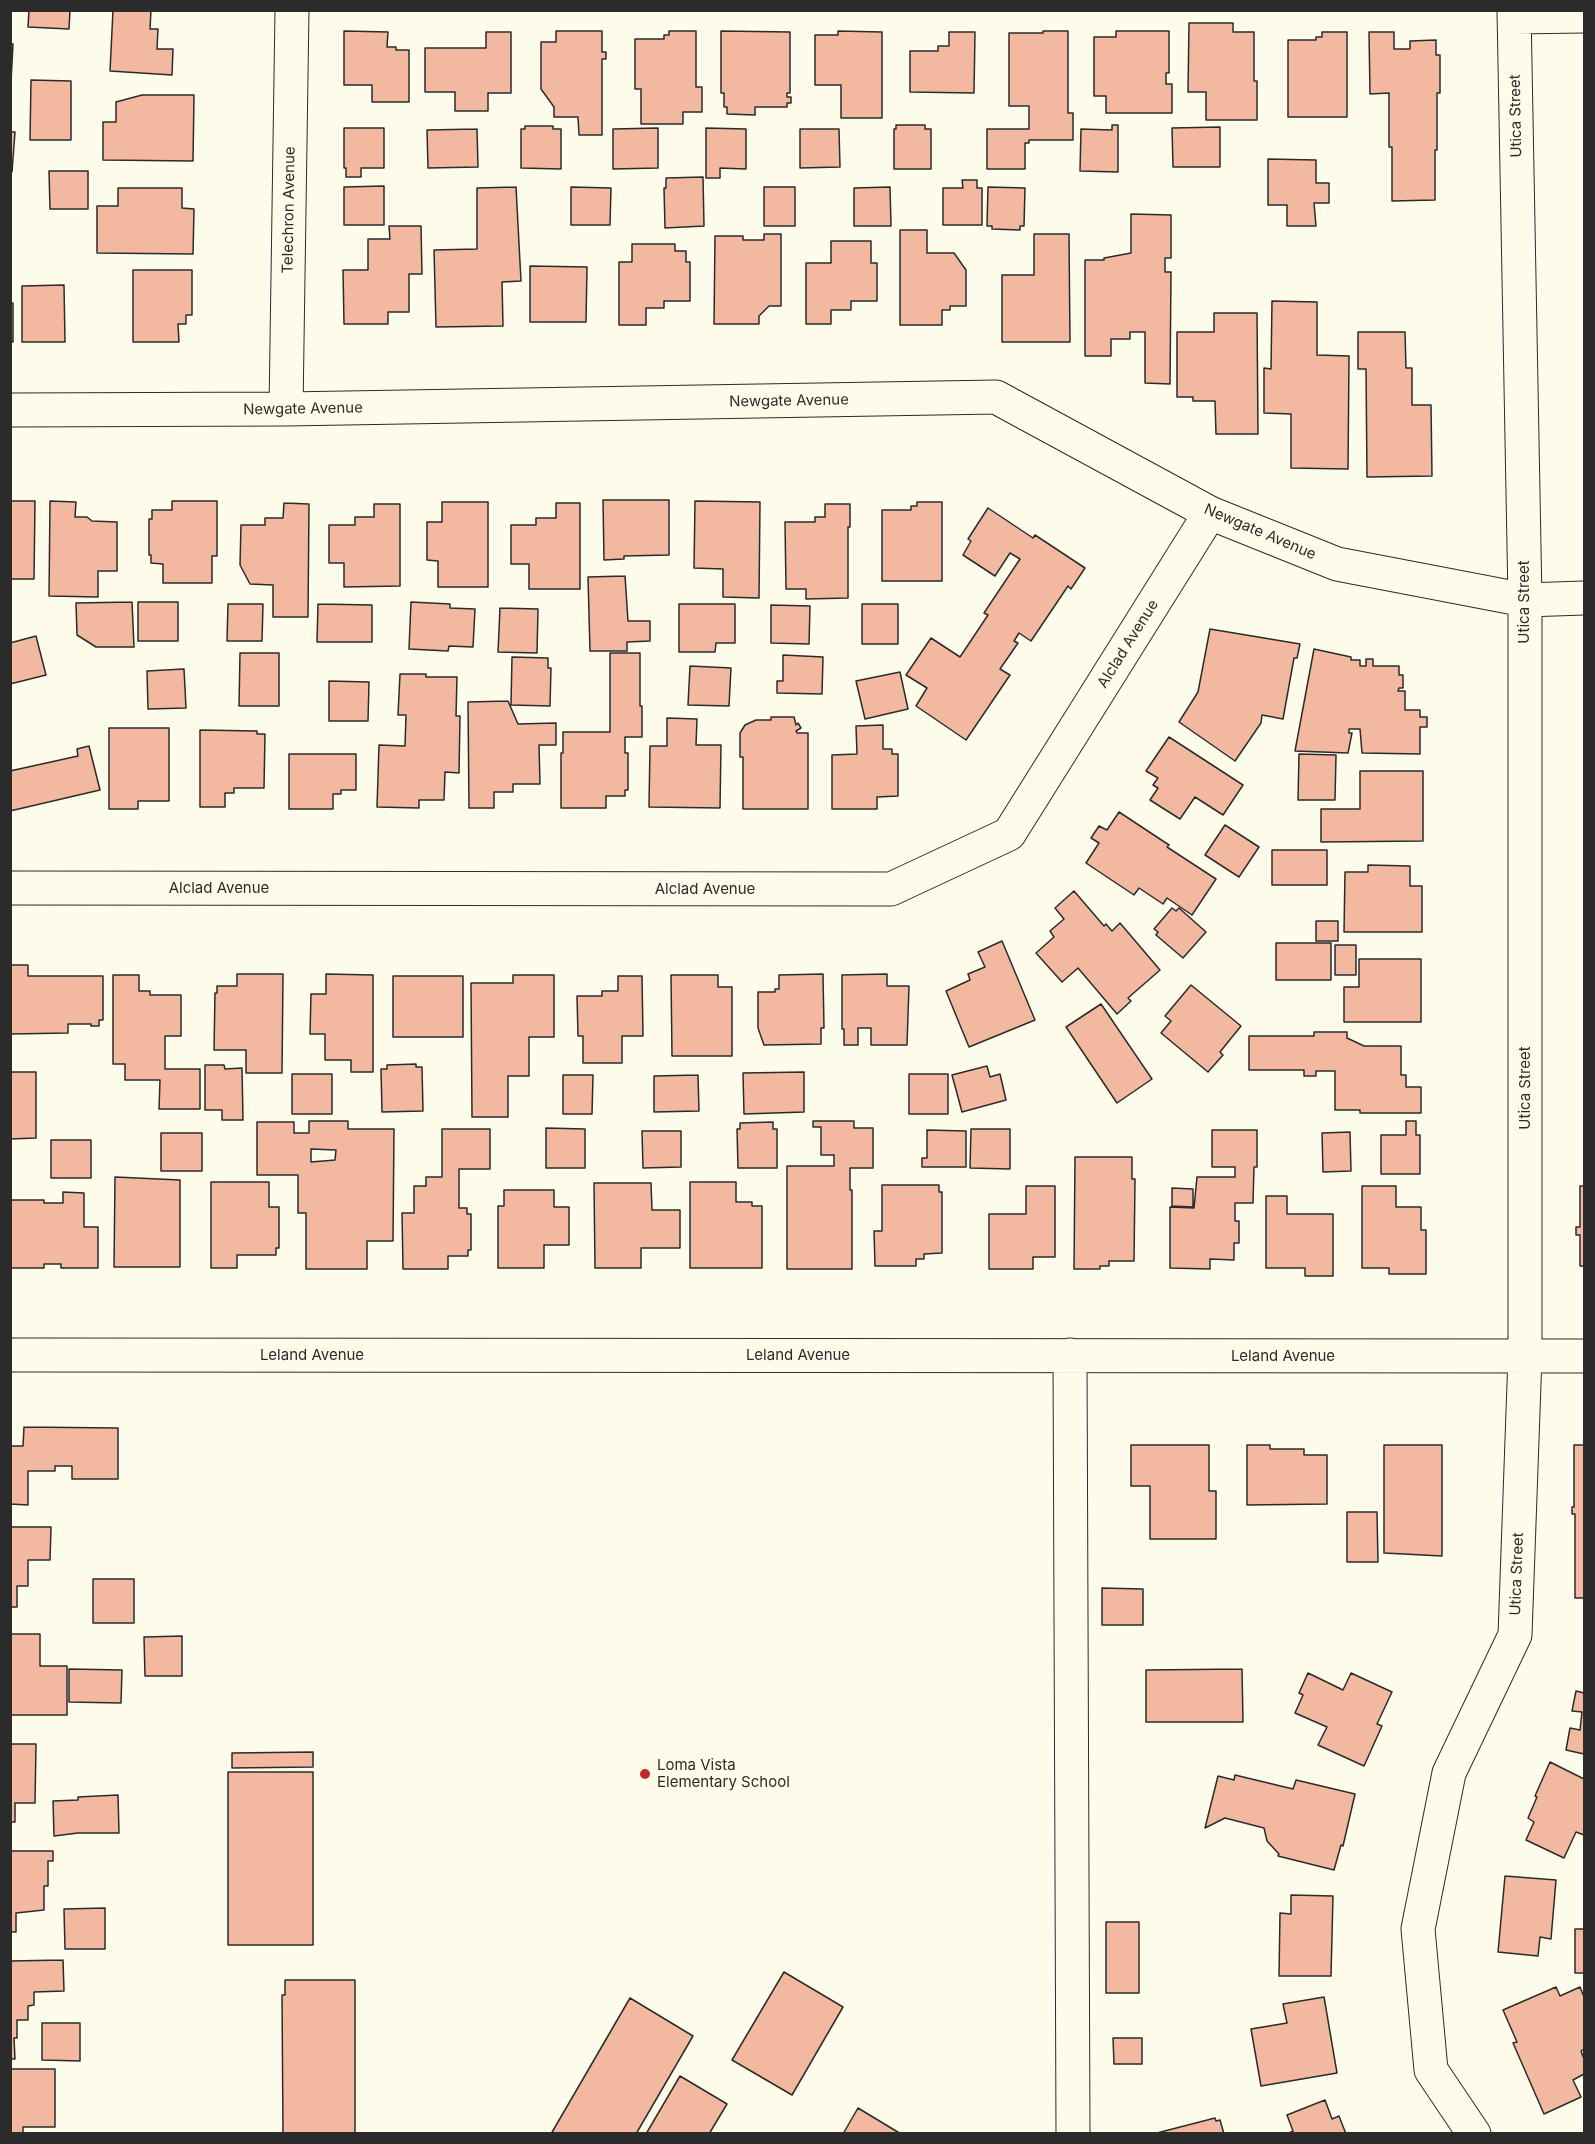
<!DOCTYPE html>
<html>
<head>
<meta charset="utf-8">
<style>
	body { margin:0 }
	#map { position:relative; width:1595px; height:2144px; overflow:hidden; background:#fdfbea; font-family:Inter,sans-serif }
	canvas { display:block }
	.frame { position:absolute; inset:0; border:12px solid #2b2b2b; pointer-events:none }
</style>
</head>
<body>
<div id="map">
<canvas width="1595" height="2144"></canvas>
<div class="frame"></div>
</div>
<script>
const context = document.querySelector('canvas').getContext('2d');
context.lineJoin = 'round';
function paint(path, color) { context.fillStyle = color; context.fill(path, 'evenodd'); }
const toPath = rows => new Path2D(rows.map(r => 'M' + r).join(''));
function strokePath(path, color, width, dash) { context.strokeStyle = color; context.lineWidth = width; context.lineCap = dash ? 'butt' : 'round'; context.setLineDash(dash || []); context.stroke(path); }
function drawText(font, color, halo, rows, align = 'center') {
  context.font = font + ' Inter,sans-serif'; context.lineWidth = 4.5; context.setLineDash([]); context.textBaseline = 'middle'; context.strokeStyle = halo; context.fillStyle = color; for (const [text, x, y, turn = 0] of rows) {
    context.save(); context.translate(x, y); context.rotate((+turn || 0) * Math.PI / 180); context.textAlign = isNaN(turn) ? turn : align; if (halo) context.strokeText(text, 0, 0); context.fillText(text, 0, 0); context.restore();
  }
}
const building = toPath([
	[29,10,70,10,69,29,28,27,29,10],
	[113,10,151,10,150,29,158,29,157,49,173,49,172,75,110,71,113,10],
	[1189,23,1233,23,1233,32,1254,32,1254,81,1257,81,1257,120,1206,120,1206,92,1188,92,1189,23],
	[344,31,388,32,387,47,396,47,396,50,409,50,409,102,372,102,372,85,344,85,344,31],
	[556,31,602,31,602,52,606,52,606,59,602,59,602,135,579,135,578,117,554,117,554,107,541,89,541,42,556,42,556,31],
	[669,31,696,31,696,87,702,87,702,112,683,112,683,124,641,124,641,89,635,89,635,39,664,39,664,35,669,35,669,31],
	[721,31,790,32,790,93,787,93,787,97,791,97,791,103,787,103,787,107,755,107,755,115,727,114,727,107,724,107,724,93,721,93,721,31],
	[838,31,882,32,882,118,841,118,841,85,815,85,815,35,838,35,838,31],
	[1043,31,1068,31,1068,113,1073,113,1073,140,1029,140,1029,143,1025,143,1025,169,987,169,987,129,1029,129,1029,106,1009,106,1009,33,1043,33,1043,31],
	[1116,31,1169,31,1169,73,1166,73,1166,84,1172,84,1172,113,1106,113,1106,96,1094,96,1094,37,1116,37,1116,31],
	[486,32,511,32,511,93,488,93,488,111,455,111,455,92,425,92,425,48,486,48,486,32],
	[949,32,975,32,974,93,910,92,910,51,938,51,938,46,949,46,949,32],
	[1322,32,1347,32,1347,117,1288,117,1288,40,1316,40,1316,37,1322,37,1322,32],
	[1369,32,1394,32,1394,49,1410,49,1410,41,1436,40,1436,55,1440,55,1440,93,1437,93,1437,150,1435,150,1435,200,1392,201,1392,147,1389,147,1389,93,1370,94,1369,32],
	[10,44,13,44,11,82,10,82,10,44],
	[31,80,71,81,71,140,30,140,31,80],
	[142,95,194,95,193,161,103,160,103,122,116,122,116,102,142,95],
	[896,125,925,125,925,129,931,129,931,169,894,169,894,129,896,129,896,125],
	[1112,125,1118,125,1118,172,1080,171,1081,129,1112,130,1112,125],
	[525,126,553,126,553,129,561,129,561,169,521,168,521,129,525,129,525,126],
	[1220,127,1220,167,1173,167,1172,128,1220,127],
	[344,128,384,128,384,168,361,168,361,177,346,177,346,168,344,168,344,128],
	[658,128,658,168,613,169,613,129,658,128],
	[706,128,746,129,746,169,720,168,720,178,706,178,706,128],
	[477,129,478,167,428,168,427,130,477,129],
	[800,129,839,129,840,167,800,168,800,129],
	[10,132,15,132,12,172,10,172,10,132],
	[1268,159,1316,160,1316,183,1329,183,1329,203,1314,203,1316,226,1287,226,1287,205,1268,205,1268,159],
	[49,171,88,171,88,209,50,209,49,171],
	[703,177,704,226,665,228,664,188,666,188,666,178,703,177],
	[962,180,977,180,977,188,982,188,982,225,943,225,943,188,963,188,962,180],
	[384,186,384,225,344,225,344,187,384,186],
	[516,187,521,281,502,282,503,326,436,327,434,250,477,249,477,188,516,187],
	[571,187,611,188,610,225,571,225,571,187],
	[764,187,795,187,795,226,764,226,764,187],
	[890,187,891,226,854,226,854,188,890,187],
	[988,187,1025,188,1024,226,1020,226,1020,230,992,229,992,226,987,226,988,187],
	[118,188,182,188,182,208,194,209,193,254,97,253,97,206,118,206,118,188],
	[1131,214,1171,215,1171,258,1165,258,1165,272,1171,272,1170,384,1145,383,1145,332,1130,332,1130,339,1111,339,1111,356,1085,356,1085,260,1104,260,1104,258,1131,253,1131,214],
	[389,226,421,226,422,274,409,274,409,312,388,312,388,324,344,324,343,270,368,270,368,239,390,239,389,226],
	[900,230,927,230,927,253,954,253,966,270,966,306,950,306,950,310,942,310,942,325,900,325,900,230],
	[764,234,781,234,781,306,769,306,759,316,759,324,714,324,715,236,743,236,743,240,764,240,764,234],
	[1034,234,1069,234,1070,342,1002,342,1002,275,1034,275,1034,234],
	[831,241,871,241,871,263,877,263,877,301,851,301,851,310,831,310,831,324,806,324,806,263,831,263,831,241],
	[632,244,675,244,675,251,686,251,686,262,690,262,690,301,664,301,664,308,646,308,646,325,619,325,619,262,632,262,632,244],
	[530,266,587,267,586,322,530,322,530,266],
	[133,270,192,270,192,315,186,315,186,324,178,324,179,342,133,342,133,270],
	[64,285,65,342,22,342,22,286,64,285],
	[1272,301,1317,302,1317,355,1349,356,1348,469,1291,468,1291,414,1264,413,1264,368,1271,369,1272,301],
	[10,303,13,303,13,342,10,342,10,303],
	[1214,313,1257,313,1258,434,1216,434,1215,401,1193,401,1193,397,1177,397,1177,332,1214,332,1214,313],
	[1358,332,1405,332,1406,368,1412,368,1412,405,1431,405,1432,476,1367,477,1366,369,1358,369,1358,332],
	[603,500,669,500,669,555,624,556,624,559,604,560,603,500],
	[10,501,35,501,34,579,10,579,10,501],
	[50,501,76,502,75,517,87,517,92,521,117,522,117,571,98,571,98,597,49,596,50,501],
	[172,501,217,501,217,556,212,556,212,583,163,583,163,564,151,563,151,555,149,555,149,519,152,519,152,510,172,510,172,501],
	[695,501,760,502,759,598,723,597,723,569,694,568,695,501],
	[442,502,488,502,488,587,438,587,438,561,427,560,427,522,442,522,442,502],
	[917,502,942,502,942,581,882,581,882,510,911,510,911,506,917,506,917,502],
	[284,503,309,504,308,617,273,617,273,585,250,584,240,565,241,525,265,525,265,518,283,518,284,503],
	[556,503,580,503,580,589,529,589,529,564,511,564,511,525,536,525,536,518,556,518,556,503],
	[374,504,400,504,400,586,344,587,344,563,329,563,329,525,355,525,355,517,374,517,374,504],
	[825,504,850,504,850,527,848,527,848,598,806,599,806,589,786,589,785,522,815,522,815,517,825,517,825,504],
	[988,508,1033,538,1035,535,1085,568,1071,589,1068,586,1031,641,1019,633,1014,641,1018,643,1000,669,1010,675,966,740,916,706,927,688,906,675,931,638,960,657,988,615,984,613,1020,559,1010,553,995,576,963,555,971,541,968,539,988,508],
	[625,576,628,621,650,621,650,641,627,642,627,651,590,651,588,577,625,576],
	[132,602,134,647,96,647,77,635,76,603,132,602],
	[138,602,178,602,178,641,138,641,138,602],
	[411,602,450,604,450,608,475,609,473,647,449,646,448,651,409,649,411,602],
	[228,604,263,604,262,641,227,641,228,604],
	[318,604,372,605,372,642,317,642,318,604],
	[679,604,735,604,735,643,716,643,715,652,679,652,679,604],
	[862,604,898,604,898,644,862,644,862,604],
	[771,605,810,606,809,644,771,643,771,605],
	[500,608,538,609,537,653,498,652,500,608],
	[1210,629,1300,644,1297,658,1294,658,1283,719,1262,715,1261,723,1235,761,1179,722,1198,692,1210,629],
	[36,636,46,675,10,684,10,643,36,636],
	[1314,649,1351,657,1351,660,1360,660,1360,666,1366,666,1366,659,1373,659,1373,666,1399,666,1399,675,1403,675,1403,688,1399,688,1398,691,1405,691,1405,710,1420,710,1420,717,1427,717,1427,727,1420,727,1420,754,1362,753,1360,729,1349,729,1349,733,1352,733,1348,753,1295,751,1314,649],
	[240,653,279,653,279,706,239,706,240,653],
	[610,653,640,653,640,706,642,706,642,737,625,737,625,753,628,753,628,790,625,790,625,796,606,796,606,808,561,808,561,753,563,753,563,732,610,732,610,653],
	[783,655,823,657,822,694,777,693,777,681,783,681,783,655],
	[512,657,548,658,548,668,551,668,550,706,511,705,512,657],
	[690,666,731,668,729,706,688,705,690,666],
	[184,669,186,708,148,709,147,671,184,669],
	[900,672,908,709,865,719,856,681,900,672],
	[400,674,426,674,426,677,457,677,456,716,460,716,459,773,445,772,444,800,419,800,419,808,377,807,379,745,405,746,406,715,398,715,400,674],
	[329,681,369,682,368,721,329,721,329,681],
	[508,701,518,724,556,723,556,745,539,745,540,784,513,784,513,792,494,792,494,808,469,808,468,702,508,701],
	[771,717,794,717,796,725,798,723,801,728,796,731,797,733,808,733,808,809,743,809,743,757,740,757,740,733,745,725,756,720,771,720,771,717],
	[667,718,697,719,696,745,721,745,720,808,649,807,650,746,667,746,667,718],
	[883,725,883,749,892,749,892,754,898,754,898,796,877,797,877,809,832,809,832,755,857,754,856,726,883,725],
	[109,728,169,728,169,801,138,801,138,809,109,809,109,728],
	[200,730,257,731,257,734,265,734,264,788,234,788,234,793,225,793,225,807,200,807,200,730],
	[1169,737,1243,785,1223,815,1195,797,1180,819,1150,800,1158,788,1153,785,1158,778,1146,771,1169,737],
	[89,746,100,790,10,811,10,771,78,756,77,749,89,746],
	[289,754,356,754,356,790,341,790,341,794,333,794,333,809,289,809,289,754],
	[1299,754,1336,755,1335,800,1298,800,1299,754],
	[1360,771,1423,771,1423,841,1321,842,1321,809,1360,809,1360,771],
	[1119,812,1169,845,1167,847,1216,879,1192,915,1167,898,1163,904,1139,888,1134,895,1086,863,1099,843,1091,838,1099,826,1107,830,1119,812],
	[1225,825,1259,847,1239,877,1205,855,1225,825],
	[1272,850,1327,850,1327,885,1272,885,1272,850],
	[1368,865,1410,866,1410,886,1422,886,1422,932,1344,932,1345,872,1368,872,1368,865],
	[1074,891,1104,926,1106,924,1112,931,1120,923,1160,970,1128,998,1131,1001,1117,1014,1078,968,1062,982,1036,953,1054,937,1050,931,1064,919,1055,908,1074,891],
	[1172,908,1176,911,1179,908,1206,932,1183,958,1156,935,1158,932,1154,929,1172,908],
	[1316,921,1338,921,1338,941,1316,941,1316,921],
	[1002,941,1035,1020,969,1047,946,991,970,980,968,974,985,967,978,952,1002,941],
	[1276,943,1331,943,1331,980,1276,980,1276,943],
	[1335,945,1356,945,1356,975,1335,975,1335,945],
	[1359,959,1421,959,1421,1022,1344,1022,1344,987,1359,987,1359,959],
	[10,965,28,965,28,976,103,976,103,1020,99,1020,99,1026,91,1026,91,1024,68,1024,68,1033,10,1034,10,965],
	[237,974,283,974,282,1073,246,1073,246,1050,214,1050,215,993,217,993,217,986,237,986,237,974],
	[326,974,373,975,373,1072,351,1072,351,1060,325,1060,325,1034,310,1034,311,994,326,994,326,974],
	[823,974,824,1028,821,1028,821,1044,764,1045,758,1028,758,992,775,992,775,989,779,989,779,975,823,974],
	[887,974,887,986,909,986,907,1045,871,1045,871,1028,858,1028,858,1045,844,1045,844,1029,842,1029,842,975,887,974],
	[113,975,139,975,139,991,150,991,150,995,181,995,181,1036,165,1036,165,1069,200,1069,200,1109,159,1109,160,1080,125,1080,125,1064,113,1064,113,975],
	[513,975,554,975,554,1037,529,1037,529,1076,508,1076,508,1117,472,1117,471,983,513,983,513,975],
	[671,975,718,975,718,987,732,987,732,1056,672,1056,671,975],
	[393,976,463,976,463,1037,393,1037,393,976],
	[618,976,642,976,643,1036,622,1036,622,1063,583,1063,583,1036,578,1036,577,996,602,996,602,991,618,991,618,976],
	[1191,985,1241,1026,1220,1052,1223,1055,1208,1072,1161,1033,1171,1021,1165,1016,1191,985],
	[1101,1004,1152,1079,1117,1103,1066,1027,1101,1004],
	[1314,1032,1347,1032,1347,1038,1364,1046,1401,1046,1401,1075,1406,1075,1406,1087,1421,1087,1421,1113,1360,1113,1360,1110,1335,1110,1335,1071,1316,1071,1316,1076,1304,1076,1304,1070,1249,1070,1249,1036,1314,1036,1314,1032],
	[416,1064,416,1067,422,1067,423,1111,382,1112,381,1069,387,1069,387,1065,416,1064],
	[205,1065,224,1065,225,1069,242,1068,243,1120,222,1120,222,1110,205,1110,205,1065],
	[987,1066,990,1077,1000,1074,1006,1100,962,1112,952,1075,987,1066],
	[10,1072,36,1072,36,1138,10,1139,10,1072],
	[804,1072,804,1112,744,1114,743,1073,804,1072],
	[292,1074,332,1074,332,1114,292,1114,292,1074],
	[909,1074,948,1074,948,1114,909,1114,909,1074],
	[563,1075,593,1075,592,1114,563,1114,563,1075],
	[698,1075,699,1111,654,1112,654,1076,698,1075],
	[309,1121,348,1121,348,1129,394,1129,393,1241,367,1241,367,1269,306,1269,306,1213,298,1213,298,1175,257,1175,257,1122,294,1122,294,1133,309,1133,309,1121],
	[311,1149,336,1150,335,1160,311,1162,311,1149],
	[813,1121,854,1121,854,1128,873,1128,873,1168,850,1168,850,1190,852,1190,852,1269,787,1269,787,1166,834,1166,834,1155,821,1155,821,1127,813,1127,813,1121],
	[1406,1121,1416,1121,1416,1135,1420,1135,1420,1174,1381,1174,1381,1135,1406,1135,1406,1121],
	[773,1122,773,1129,777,1129,777,1168,738,1168,737,1129,740,1129,740,1123,773,1122],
	[546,1128,585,1129,585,1168,546,1168,546,1128],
	[442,1129,490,1129,490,1169,459,1169,459,1208,467,1208,467,1214,471,1214,471,1250,468,1250,468,1256,448,1256,448,1269,403,1269,402,1213,414,1213,414,1186,426,1186,426,1177,442,1177,442,1129],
	[971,1129,1010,1129,1010,1169,970,1168,971,1129],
	[927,1130,966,1131,966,1167,922,1167,922,1158,927,1158,927,1130],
	[1212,1130,1257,1130,1257,1167,1254,1167,1253,1203,1235,1203,1235,1221,1239,1221,1239,1243,1234,1243,1234,1260,1210,1259,1210,1269,1170,1268,1170,1207,1194,1208,1197,1177,1235,1177,1235,1167,1212,1167,1212,1130],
	[642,1131,681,1131,681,1167,643,1168,642,1131],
	[1350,1132,1351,1171,1323,1172,1322,1133,1350,1132],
	[161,1133,202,1133,202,1171,161,1171,161,1133],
	[51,1140,91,1140,91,1178,51,1178,51,1140],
	[1075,1157,1132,1157,1132,1179,1135,1179,1134,1261,1109,1261,1109,1266,1100,1266,1100,1269,1074,1269,1075,1157],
	[115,1177,180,1180,180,1267,114,1267,115,1177],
	[211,1182,269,1182,269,1207,279,1207,279,1248,276,1248,276,1255,237,1255,237,1268,211,1268,211,1182],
	[690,1182,736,1182,736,1202,752,1202,752,1206,762,1206,762,1268,690,1268,690,1182],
	[594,1183,651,1183,652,1210,680,1210,680,1248,641,1248,641,1268,595,1268,594,1183],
	[882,1185,939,1185,939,1192,942,1192,942,1253,924,1254,924,1259,916,1259,916,1266,875,1266,874,1231,882,1231,882,1185],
	[1026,1186,1055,1186,1055,1257,1033,1257,1033,1269,989,1269,989,1214,1026,1214,1026,1186],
	[1362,1186,1396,1186,1396,1207,1421,1207,1421,1230,1426,1230,1426,1274,1389,1274,1389,1268,1362,1268,1362,1186],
	[1580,1186,1584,1186,1584,1266,1580,1266,1580,1235,1576,1235,1576,1227,1580,1227,1580,1186],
	[1172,1188,1193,1189,1193,1207,1172,1206,1172,1188],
	[504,1190,554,1190,554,1207,569,1207,569,1245,544,1245,544,1268,498,1268,498,1206,504,1206,504,1190],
	[63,1192,84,1193,84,1227,98,1227,98,1268,61,1268,61,1264,44,1264,44,1268,10,1268,10,1200,44,1200,44,1203,63,1203,63,1192],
	[1266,1196,1287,1196,1287,1214,1333,1214,1333,1276,1305,1276,1305,1268,1266,1268,1266,1196],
	[24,1427,118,1428,118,1479,72,1479,72,1466,55,1466,55,1471,28,1471,28,1505,10,1504,10,1446,23,1446,24,1427],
	[1131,1445,1209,1445,1209,1491,1216,1491,1216,1539,1150,1539,1150,1486,1131,1486,1131,1445],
	[1247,1445,1270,1445,1270,1449,1304,1449,1304,1455,1327,1455,1327,1504,1247,1505,1247,1445],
	[1384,1445,1442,1445,1442,1556,1384,1553,1384,1445],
	[1574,1445,1584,1445,1584,1598,1575,1598,1575,1514,1572,1514,1572,1507,1574,1507,1574,1445],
	[1347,1512,1377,1512,1378,1562,1347,1562,1347,1512],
	[10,1527,51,1527,50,1560,28,1560,28,1586,17,1586,17,1607,10,1607,10,1527],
	[93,1579,134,1579,134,1623,93,1623,93,1579],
	[1102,1588,1143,1589,1143,1625,1102,1625,1102,1588],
	[10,1634,40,1634,40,1666,67,1666,67,1715,10,1715,10,1634],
	[182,1636,182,1676,145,1676,144,1637,182,1636],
	[69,1669,122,1670,121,1703,69,1702,69,1669],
	[1242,1669,1243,1722,1146,1722,1146,1670,1242,1669],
	[1308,1673,1343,1690,1351,1673,1392,1692,1377,1724,1382,1726,1364,1766,1318,1745,1327,1727,1295,1713,1303,1695,1299,1693,1308,1673],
	[1576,1691,1584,1693,1584,1754,1566,1750,1570,1728,1580,1730,1582,1712,1572,1711,1576,1691],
	[10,1744,36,1744,35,1803,15,1803,15,1822,10,1822,10,1744],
	[313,1752,313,1767,232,1768,232,1753,313,1752],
	[1550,1762,1584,1779,1584,1835,1576,1832,1564,1858,1526,1840,1534,1822,1528,1818,1537,1797,1535,1796,1550,1762],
	[228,1772,313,1772,313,1945,228,1945,228,1772],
	[1235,1775,1293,1789,1296,1780,1355,1794,1343,1846,1341,1845,1334,1870,1278,1856,1279,1854,1267,1841,1264,1828,1225,1818,1205,1828,1218,1776,1234,1780,1235,1775],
	[118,1795,119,1833,78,1833,54,1836,53,1801,78,1800,78,1797,118,1795],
	[10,1851,53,1851,53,1861,48,1861,48,1886,44,1886,44,1910,16,1913,16,1932,10,1932,10,1851],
	[1505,1876,1556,1880,1551,1939,1540,1937,1538,1956,1498,1952,1505,1876],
	[1291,1895,1333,1896,1331,1976,1279,1976,1280,1913,1291,1914,1291,1895],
	[105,1908,105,1949,65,1949,64,1909,105,1908],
	[1106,1922,1139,1922,1139,1993,1106,1993,1106,1922],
	[1575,1929,1584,1929,1584,1973,1575,1973,1575,1929],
	[63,1960,64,1991,34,1992,34,2005,28,2006,28,2020,17,2020,17,2038,14,2038,15,2059,10,2059,10,1961,63,1960],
	[784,1972,843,2007,792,2095,732,2060,784,1972],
	[285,1980,355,1980,355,2134,283,2134,282,1995,285,1995,285,1980],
	[1556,1987,1560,1996,1580,1987,1584,1997,1584,2049,1581,2051,1584,2059,1584,2074,1573,2080,1581,2097,1544,2114,1513,2043,1517,2042,1503,2010,1556,1987],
	[1324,1997,1337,2073,1261,2086,1251,2029,1287,2023,1283,2004,1324,1997],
	[630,1998,693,2036,636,2134,551,2134,630,1998],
	[42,2023,80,2023,80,2061,42,2060,42,2023],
	[1113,2038,1142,2038,1142,2064,1114,2064,1113,2038],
	[10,2069,55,2069,55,2127,23,2127,23,2134,10,2134,10,2069],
	[680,2076,727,2104,709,2134,646,2134,680,2076],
	[1325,2100,1332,2119,1339,2116,1346,2134,1287,2134,1293,2131,1287,2115,1325,2100],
	[858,2108,901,2134,843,2134,858,2108],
	[1215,2118,1216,2121,1220,2120,1224,2134,1153,2134,1215,2118]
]);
paint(building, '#f2b8a0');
strokePath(building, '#2b2b2b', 1.5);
const minor = toPath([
	[1514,17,1584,16],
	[286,409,292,10],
	[10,410,286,409,996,397,1210,513,1337,564,1525,600,1584,598],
	[10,888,891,889,1009,834,1210,513],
	[10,1355,1584,1356],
	[1070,1355,1073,2134],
	[1474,2134,1431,2070,1418,1929,1449,1773,1515,1635,1525,1356,1525,600,1514,10]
]);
strokePath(minor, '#2b2b2b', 35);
strokePath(minor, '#fdfbea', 33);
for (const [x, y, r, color] of [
	[645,1774,6,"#c62828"]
]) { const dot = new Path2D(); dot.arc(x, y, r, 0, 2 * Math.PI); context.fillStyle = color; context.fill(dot); strokePath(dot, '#fdfbea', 2); }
drawText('15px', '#2b2b2b', '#fdfbea', [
	["Utica Street",1516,116,-91],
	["Telechron Avenue",289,210,-89],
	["Newgate Avenue",789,401,-1],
	["Newgate Avenue",303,409,-1],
	["Newgate Avenue",1260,532,23],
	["Utica Street",1524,602,-90],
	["Alclad Avenue",1128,644,-58],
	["Alclad Avenue",219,888],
	["Alclad Avenue",705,889],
	["Utica Street",1525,1088,-90],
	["Leland Avenue",312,1355],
	["Leland Avenue",798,1355],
	["Leland Avenue",1283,1356],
	["Utica Street",1517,1574,-88]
]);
drawText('15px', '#2b2b2b', '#fdfbea', [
	["Loma Vista",657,1765],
	["Elementary School",657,1782]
], 'left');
</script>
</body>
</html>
